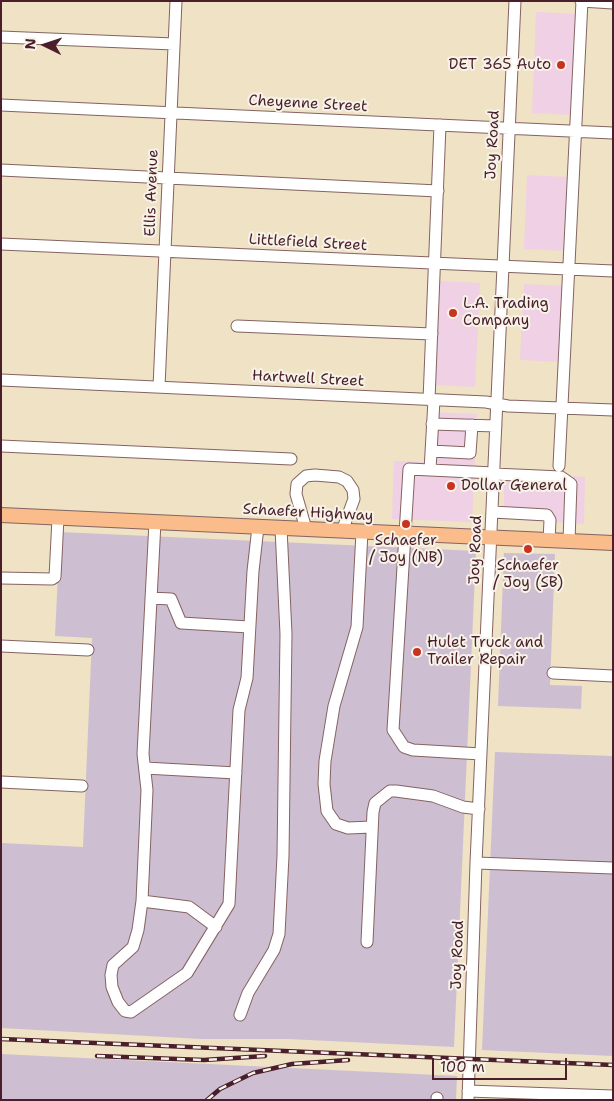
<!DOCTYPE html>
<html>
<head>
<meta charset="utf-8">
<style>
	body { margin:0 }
	#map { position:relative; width:614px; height:1101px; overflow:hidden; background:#efe2c5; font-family:"Shantell Sans",sans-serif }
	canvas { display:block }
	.frame { position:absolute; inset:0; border:2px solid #4a1f2b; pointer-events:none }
	.north { position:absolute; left:20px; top:20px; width:50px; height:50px; -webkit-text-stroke:4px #f7f3e8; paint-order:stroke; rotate:274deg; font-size:14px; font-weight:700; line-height:20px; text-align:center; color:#4a1f2b }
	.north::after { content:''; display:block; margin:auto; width:18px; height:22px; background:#4a1f2b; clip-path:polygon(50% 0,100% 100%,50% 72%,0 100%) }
	.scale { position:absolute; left:432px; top:1058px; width:135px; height:22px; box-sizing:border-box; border:2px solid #4a1f2b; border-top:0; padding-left:6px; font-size:15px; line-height:18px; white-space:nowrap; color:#4a1f2b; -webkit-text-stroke:4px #f7f3e8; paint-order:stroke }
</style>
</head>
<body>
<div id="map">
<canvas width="614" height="1101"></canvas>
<div class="frame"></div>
<div class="north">N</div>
<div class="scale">100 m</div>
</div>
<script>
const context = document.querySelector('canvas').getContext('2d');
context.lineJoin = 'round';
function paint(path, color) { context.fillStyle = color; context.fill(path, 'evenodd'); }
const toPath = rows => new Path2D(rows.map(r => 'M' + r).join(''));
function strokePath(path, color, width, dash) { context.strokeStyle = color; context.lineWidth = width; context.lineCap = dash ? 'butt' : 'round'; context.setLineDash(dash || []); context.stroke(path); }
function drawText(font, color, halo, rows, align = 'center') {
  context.font = font + ' "Shantell Sans",sans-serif'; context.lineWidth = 4; context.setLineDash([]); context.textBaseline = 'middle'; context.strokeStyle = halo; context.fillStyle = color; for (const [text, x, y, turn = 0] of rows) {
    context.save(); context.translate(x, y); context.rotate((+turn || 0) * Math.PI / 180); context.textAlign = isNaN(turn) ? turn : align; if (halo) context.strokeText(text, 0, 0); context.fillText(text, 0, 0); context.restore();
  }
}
paint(toPath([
	[536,12,578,14,573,115,532,113],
	[527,175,569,177,566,251,524,249],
	[439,281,480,283,475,387,435,385],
	[524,284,565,286,561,362,520,360],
	[427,412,477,414,472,522,392,519,394,461,425,462],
	[504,472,585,477,584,524,504,519]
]), '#f0d0e5');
paint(toPath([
	[60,532,476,551,454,1047,288,1039,201,1039,1,1028,1,843,83,847,92,638,55,636],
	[504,553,555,554,550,685,582,686,581,709,498,706],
	[495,752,613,756,613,1056,482,1050],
	[1,1054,457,1076,456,1100,1,1100]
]), '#cebed2');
const minor = toPath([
	[581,1,613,3],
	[1,37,174,44],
	[1,105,613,133],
	[1,170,438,191],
	[1,244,613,271],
	[237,326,432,334],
	[1,380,486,402,508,406,613,410],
	[159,387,176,1],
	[429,400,440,125],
	[432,424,496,426],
	[1,446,291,459],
	[431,451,470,453,472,425],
	[559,466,582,1],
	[430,470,434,400],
	[494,474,561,477,571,484,569,541],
	[493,512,547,515,550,520,549,541],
	[155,522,143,754,147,790,142,901,138,930,133,947,113,965,111,975,112,987,118,1002,125,1011,131,1012,187,973,229,904,239,710,247,678,253,571,258,527],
	[306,529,296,494,297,484,306,476,315,475,339,477,347,481,353,490,354,499,342,531],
	[362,532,357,627,334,706,325,761,324,784,327,811,336,824,348,828,372,827],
	[1,578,52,579,55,577,58,518],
	[151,598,171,599,181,623,249,627],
	[1,646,88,650],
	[553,673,613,676],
	[481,754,413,750,404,747,393,730,409,469,494,473],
	[145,768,236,773],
	[1,782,82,786],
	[476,863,613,868],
	[142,901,189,907,216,927],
	[367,942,373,812,375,803,390,791,396,791,433,796,463,807,479,809],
	[240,1015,248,993,274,950,279,934,283,856,286,634,281,528],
	[468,1091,613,1096],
	[437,1100,437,1098],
	[468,1100,476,863,515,1]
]);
const major = toPath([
	[1,515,613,543]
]);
strokePath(minor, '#846361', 13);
strokePath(major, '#846361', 16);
strokePath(minor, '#fff', 11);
strokePath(major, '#f9bc8a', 14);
const rail = toPath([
	[1,1039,613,1065],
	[97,1056,204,1060,265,1056],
	[207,1100,220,1089,253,1073,292,1064,348,1060]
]);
strokePath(rail, '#4a1f2b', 4.5);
strokePath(rail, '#f7f3e8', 2.5, [8]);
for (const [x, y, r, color] of [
	[561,65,5,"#c8321e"],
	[453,313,5,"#c8321e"],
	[451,486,5,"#c8321e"],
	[406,524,5,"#c8321e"],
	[528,549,5,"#c8321e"],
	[417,652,5,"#c8321e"]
]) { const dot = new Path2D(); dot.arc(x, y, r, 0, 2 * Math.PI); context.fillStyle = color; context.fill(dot); strokePath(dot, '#f7f3e8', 2); }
drawText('15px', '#4a1f2b', '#f7f3e8', [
	["DET 365 Auto",551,65,"right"],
	["L.A. Trading",463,304],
	["Company",463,321],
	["Dollar General",461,486],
	["Schaefer",406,541,"center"],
	["/ Joy (NB)",406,558,"center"],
	["Schaefer",528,566,"center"],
	["/ Joy (SB)",528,583,"center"],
	["Hulet Truck and",427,643],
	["Trailer Repair",427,660]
], 'left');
drawText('15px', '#4a1f2b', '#f7f3e8', [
	["Cheyenne Street",308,104,3],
	["Joy Road",493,145,-87],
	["Ellis Avenue",152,193,-88],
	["Littlefield Street",308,243,3],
	["Hartwell Street",308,379,3],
	["Schaefer Highway",308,513,3],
	["Joy Road",476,550,-88],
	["Joy Road",458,955,-88]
]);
</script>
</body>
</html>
